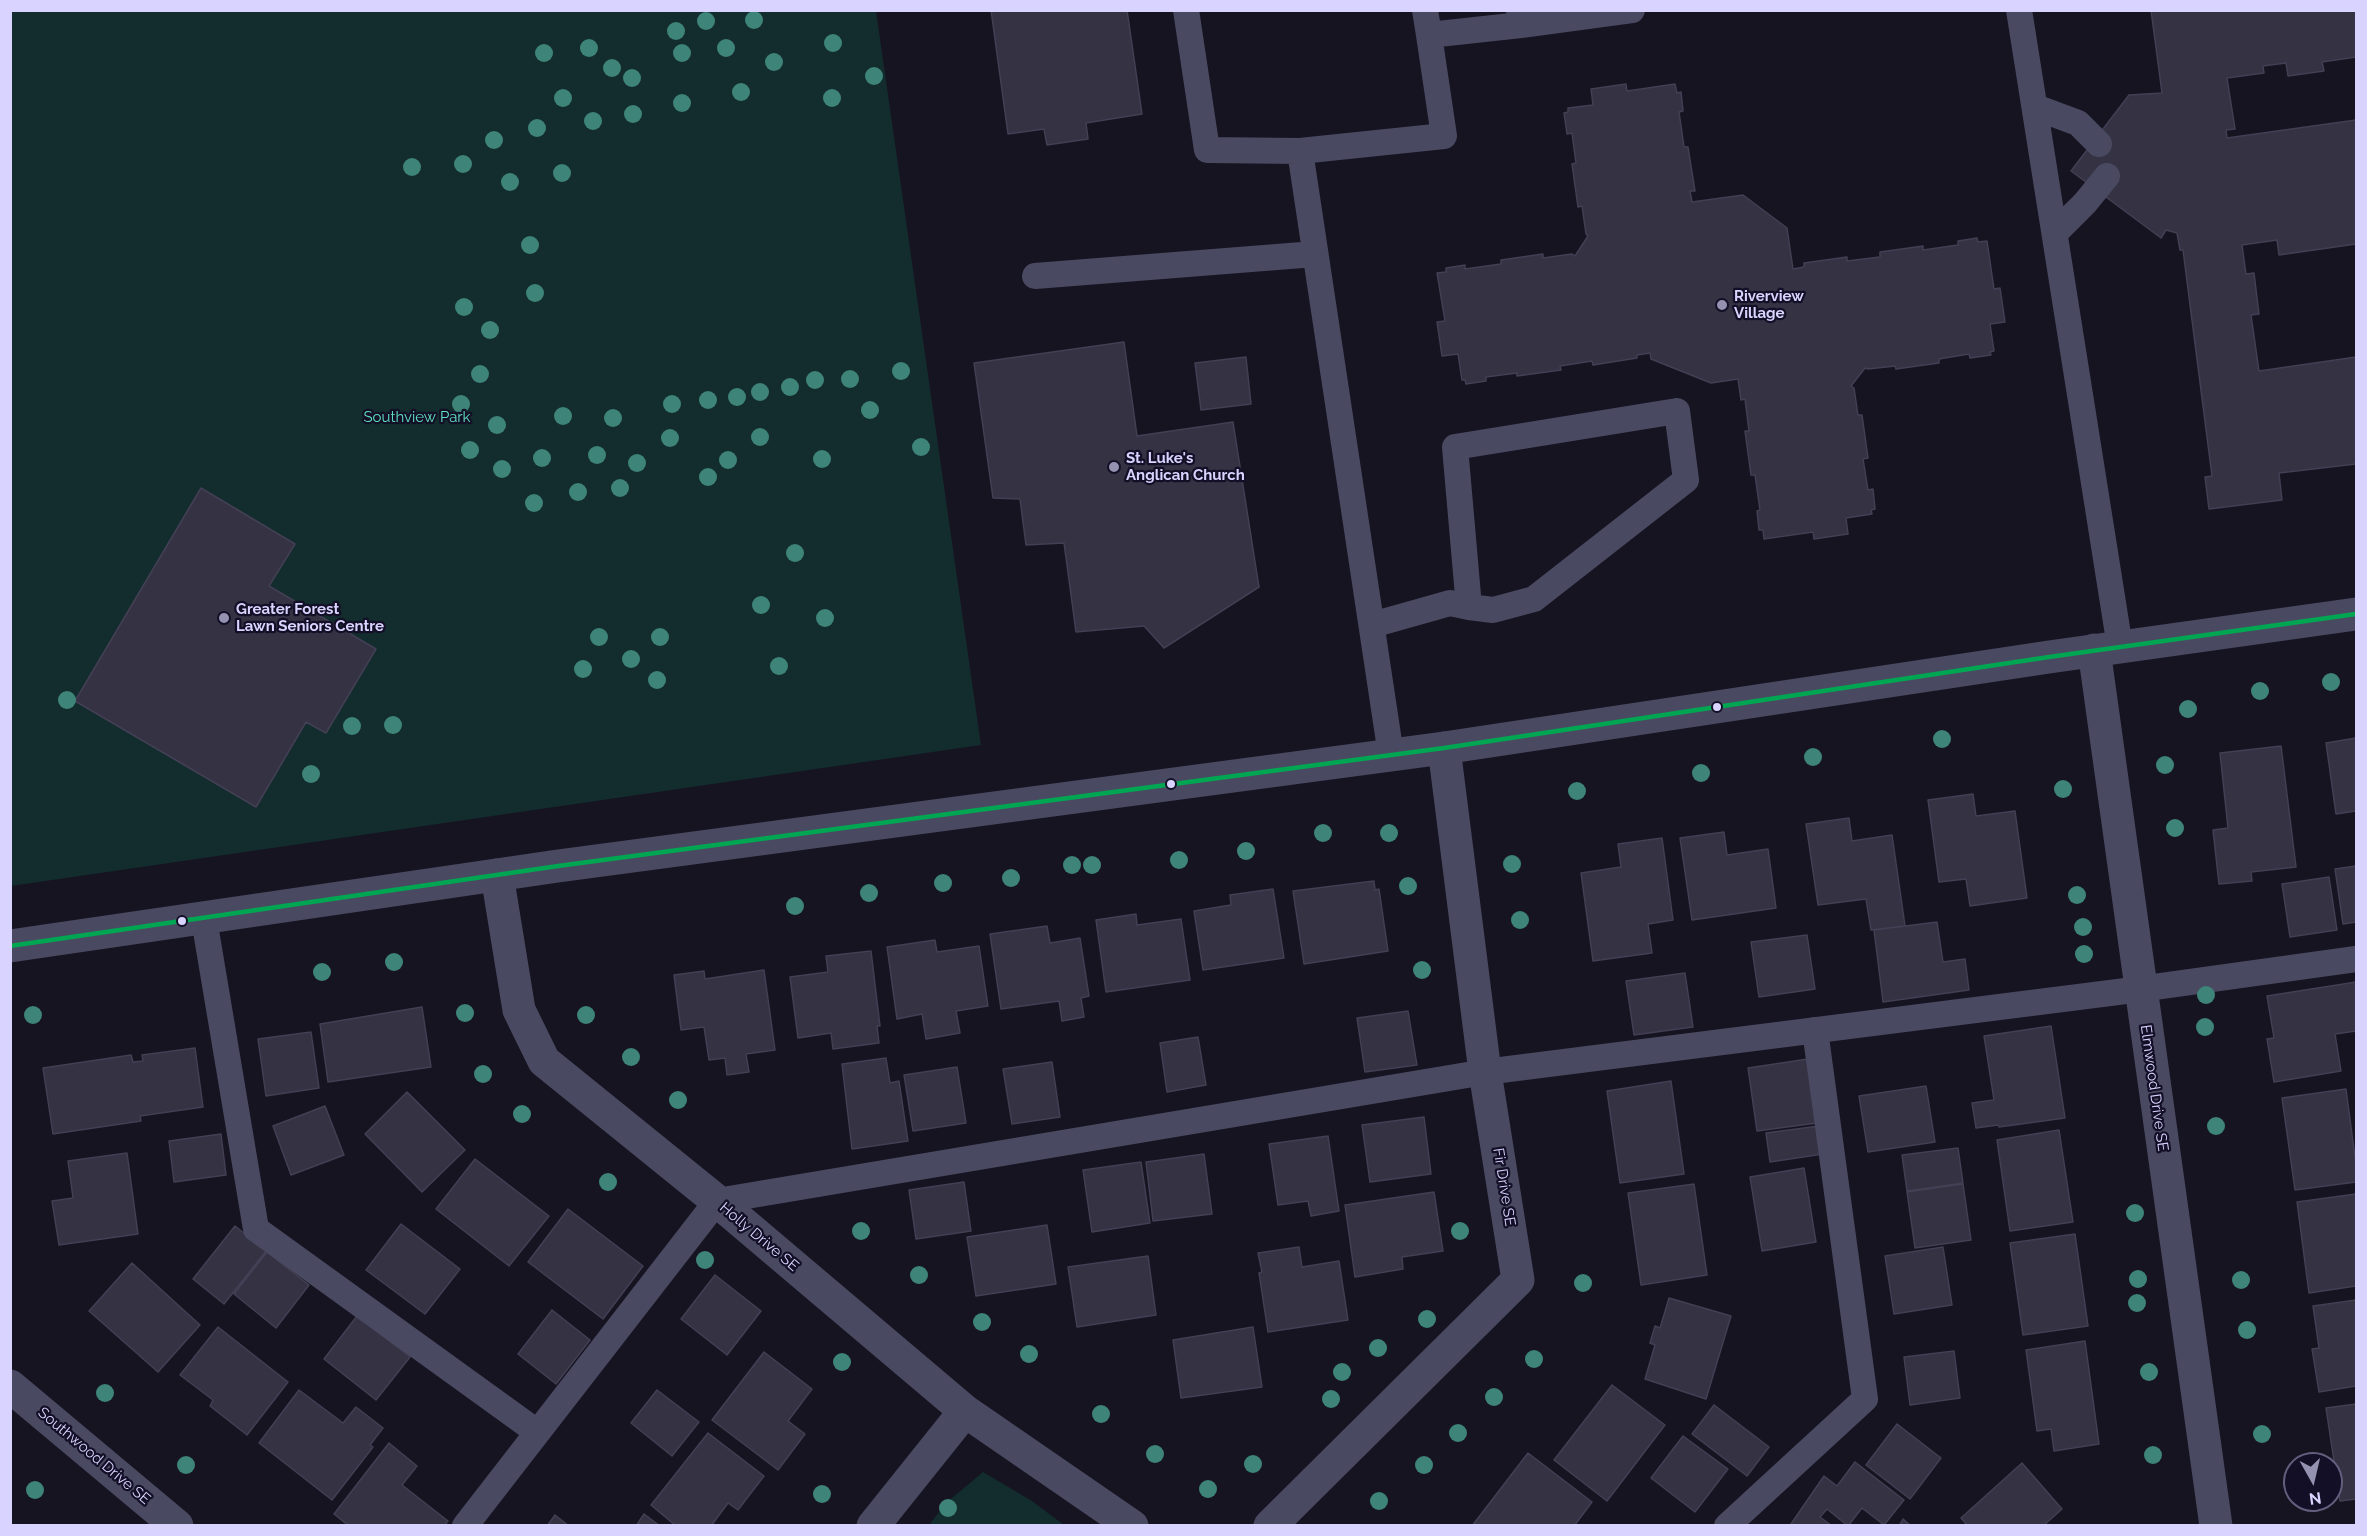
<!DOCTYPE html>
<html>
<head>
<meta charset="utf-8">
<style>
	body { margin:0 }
	#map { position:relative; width:2367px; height:1536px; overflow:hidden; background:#161421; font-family:Raleway,sans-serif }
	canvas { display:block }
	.frame { position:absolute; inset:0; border:12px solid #d9d4ff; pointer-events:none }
	.north { position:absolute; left:2283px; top:1452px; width:60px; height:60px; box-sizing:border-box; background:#130f26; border:2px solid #625e7d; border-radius:50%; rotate:172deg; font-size:16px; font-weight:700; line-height:24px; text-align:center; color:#d9d4ff }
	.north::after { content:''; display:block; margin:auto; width:21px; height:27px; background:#9591b1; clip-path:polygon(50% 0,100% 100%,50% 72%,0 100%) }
</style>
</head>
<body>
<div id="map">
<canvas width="2367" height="1536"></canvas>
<div class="frame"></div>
<div class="north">N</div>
</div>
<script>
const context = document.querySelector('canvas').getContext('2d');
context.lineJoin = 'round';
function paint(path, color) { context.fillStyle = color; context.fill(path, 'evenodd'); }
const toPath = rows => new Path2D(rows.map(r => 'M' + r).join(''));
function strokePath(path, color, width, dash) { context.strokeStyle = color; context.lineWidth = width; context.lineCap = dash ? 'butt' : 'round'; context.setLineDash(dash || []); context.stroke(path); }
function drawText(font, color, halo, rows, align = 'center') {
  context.font = font + ' Raleway,sans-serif'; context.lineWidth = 4.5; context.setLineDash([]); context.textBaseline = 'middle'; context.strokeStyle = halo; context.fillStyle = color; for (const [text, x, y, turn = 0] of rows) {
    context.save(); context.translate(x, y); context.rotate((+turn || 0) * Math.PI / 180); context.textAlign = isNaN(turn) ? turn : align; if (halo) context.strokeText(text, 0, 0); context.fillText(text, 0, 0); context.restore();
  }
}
paint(toPath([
	[11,11,876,11,981,745,11,886],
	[983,1472,1032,1501,1064,1525,929,1525,946,1503]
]), '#132c2d');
const building = toPath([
	[991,10,1127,10,1142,114,1086,123,1088,139,1047,145,1044,129,1008,134,991,10],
	[2151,10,2356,10,2356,57,2322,62,2324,71,2288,76,2286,63,2263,66,2264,73,2227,78,2235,129,2226,130,2227,138,2356,120,2356,244,2279,255,2277,240,2242,245,2246,274,2254,273,2259,314,2251,315,2259,371,2356,357,2356,464,2279,473,2282,500,2209,509,2205,477,2212,476,2183,250,2180,250,2177,233,2166,230,2161,238,2071,171,2129,95,2162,93,2151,10],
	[1626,84,1627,91,1675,84,1677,93,1681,92,1683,111,1679,112,1684,147,1688,147,1695,191,1690,191,1692,202,1743,195,1787,228,1793,269,1804,267,1804,263,1847,257,1847,261,1880,257,1880,252,1923,246,1923,250,1958,245,1958,241,1977,238,1978,242,1987,241,1994,289,2000,288,2005,322,1990,324,1994,351,1990,352,1991,355,1970,358,1969,354,1939,359,1939,363,1896,369,1895,366,1868,369,1865,368,1851,386,1854,388,1858,415,1862,415,1868,458,1863,459,1868,490,1873,489,1875,509,1871,510,1872,514,1846,518,1848,534,1814,539,1813,532,1764,539,1763,530,1759,530,1757,511,1760,510,1755,475,1751,475,1745,431,1749,431,1745,399,1741,400,1738,379,1711,383,1651,359,1650,353,1637,355,1637,358,1593,365,1592,361,1560,366,1561,370,1517,376,1517,373,1486,377,1486,381,1466,384,1465,380,1462,380,1458,354,1442,356,1437,322,1445,321,1437,273,1446,272,1446,268,1465,265,1465,269,1501,264,1501,260,1543,254,1543,258,1572,254,1575,256,1588,236,1586,234,1582,206,1578,207,1572,164,1576,163,1572,133,1567,134,1564,113,1568,112,1568,108,1593,105,1591,89,1626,84],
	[1124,342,1137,436,1233,422,1259,587,1164,648,1144,626,1076,632,1064,543,1026,545,1020,499,993,498,974,363,1124,342],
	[1246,357,1251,404,1201,410,1195,363,1246,357],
	[201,488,295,544,269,586,376,649,326,733,306,722,256,807,75,701,201,488],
	[2356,738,2356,811,2336,814,2326,743,2356,738],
	[2281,746,2296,867,2251,872,2252,881,2219,884,2213,830,2228,828,2220,753,2281,746],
	[1973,794,1976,816,2015,811,2027,898,1970,906,1966,879,1939,882,1928,800,1973,794],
	[1849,818,1852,841,1892,835,1905,926,1871,930,1866,899,1818,905,1806,824,1849,818],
	[1724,832,1727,855,1768,849,1776,908,1692,920,1680,838,1724,832],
	[1662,838,1673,920,1648,924,1652,953,1593,961,1581,873,1621,867,1618,844,1662,838],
	[2356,866,2356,922,2343,924,2335,869,2356,866],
	[2329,877,2337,930,2290,937,2282,884,2329,877],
	[1374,881,1375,890,1379,889,1388,951,1304,964,1293,891,1374,881],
	[1273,889,1284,958,1203,970,1194,911,1231,905,1230,895,1273,889],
	[1136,914,1137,925,1181,919,1190,980,1106,992,1096,920,1136,914],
	[1937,922,1943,962,1965,959,1969,990,1883,1002,1874,930,1937,922],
	[1047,926,1050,943,1080,938,1089,996,1081,998,1084,1017,1062,1021,1059,1001,1001,1009,990,934,1047,926],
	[1807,935,1815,989,1759,997,1751,942,1807,935],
	[935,940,937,952,979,946,988,1006,956,1011,960,1033,926,1039,922,1014,897,1019,887,947,935,940],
	[871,951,880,1026,877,1026,879,1043,833,1049,831,1033,798,1038,790,977,828,972,826,956,871,951],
	[764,970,775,1050,746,1054,749,1072,727,1075,725,1058,709,1060,704,1027,681,1030,674,975,704,971,705,979,764,970],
	[1685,973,1693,1027,1634,1035,1626,981,1685,973],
	[2356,982,2356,1031,2335,1034,2341,1071,2274,1082,2267,1039,2274,1038,2267,996,2356,982],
	[422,1007,431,1067,328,1082,320,1024,422,1007],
	[1408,1011,1417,1065,1365,1072,1357,1018,1408,1011],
	[2051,1026,2065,1118,1999,1127,1998,1125,1976,1128,1972,1103,1994,1100,1984,1036,2051,1026],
	[311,1032,319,1088,266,1096,258,1039,311,1032],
	[1198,1037,1206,1085,1167,1092,1160,1043,1198,1037],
	[195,1048,203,1107,140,1116,141,1121,53,1134,43,1068,131,1055,133,1062,143,1061,142,1055,195,1048],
	[886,1058,890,1083,899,1081,908,1141,852,1149,842,1064,886,1058],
	[1808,1059,1817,1123,1757,1131,1748,1068,1808,1059],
	[1052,1062,1060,1117,1012,1124,1003,1069,1052,1062],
	[957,1067,966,1123,913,1131,904,1075,957,1067],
	[1671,1081,1684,1174,1620,1183,1607,1091,1671,1081],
	[1926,1086,1935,1142,1868,1152,1859,1096,1926,1086],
	[2346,1089,2356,1165,2356,1182,2295,1190,2282,1098,2346,1089],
	[407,1092,465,1150,422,1192,365,1134,407,1092],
	[325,1106,344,1155,291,1175,273,1126,325,1106],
	[1424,1117,1431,1174,1370,1182,1362,1125,1424,1117],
	[1819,1126,1823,1154,1770,1162,1766,1133,1819,1126],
	[2059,1130,2073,1222,2010,1231,1997,1140,2059,1130],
	[221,1134,226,1175,174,1182,169,1141,221,1134],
	[1328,1136,1339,1211,1311,1216,1308,1201,1278,1205,1269,1144,1328,1136],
	[1958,1148,1963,1183,1907,1191,1902,1155,1958,1148],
	[127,1153,138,1234,59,1245,52,1201,73,1198,68,1161,127,1153],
	[1204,1154,1212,1214,1153,1221,1146,1162,1204,1154],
	[475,1159,549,1216,509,1266,436,1209,475,1159],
	[1141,1162,1150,1223,1092,1232,1083,1170,1141,1162],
	[1804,1168,1816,1242,1762,1251,1750,1177,1804,1168],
	[964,1182,971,1231,916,1239,909,1190,964,1182],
	[1694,1184,1707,1275,1641,1285,1628,1193,1694,1184],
	[1963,1184,1971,1240,1915,1248,1907,1192,1963,1184],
	[1434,1192,1443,1251,1402,1257,1403,1269,1355,1277,1345,1205,1434,1192],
	[2356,1194,2356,1286,2309,1293,2297,1202,2356,1194],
	[568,1209,643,1266,603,1319,528,1262,568,1209],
	[401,1224,460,1269,425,1314,366,1270,401,1224],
	[1047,1225,1056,1284,976,1296,967,1237,1047,1225],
	[235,1226,266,1251,224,1304,193,1279,235,1226],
	[2075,1234,2088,1326,2023,1335,2010,1243,2075,1234],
	[1299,1247,1302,1267,1339,1261,1348,1320,1268,1332,1259,1273,1262,1272,1258,1253,1299,1247],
	[1943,1247,1952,1305,1894,1314,1885,1256,1943,1247],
	[267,1252,309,1285,276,1328,234,1294,267,1252],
	[1148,1256,1156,1315,1077,1327,1068,1267,1148,1256],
	[132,1263,200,1325,158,1372,89,1311,132,1263],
	[715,1275,761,1311,727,1355,681,1319,715,1275],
	[1669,1298,1731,1316,1706,1399,1645,1379,1655,1345,1650,1343,1655,1326,1660,1328,1669,1298],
	[2356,1300,2356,1386,2319,1392,2312,1349,2319,1348,2313,1306,2356,1300],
	[552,1310,590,1340,556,1384,518,1354,552,1310],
	[357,1316,410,1357,376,1400,324,1359,357,1316],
	[218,1327,288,1382,247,1435,210,1406,213,1400,180,1375,218,1327],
	[1253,1327,1262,1387,1181,1398,1173,1340,1253,1327],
	[2085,1341,2099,1444,2054,1451,2051,1429,2037,1431,2026,1350,2085,1341],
	[1954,1351,1960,1398,1910,1405,1904,1357,1954,1351],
	[764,1352,812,1389,788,1421,805,1434,778,1470,712,1420,764,1352],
	[1612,1385,1665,1425,1607,1501,1554,1460,1612,1385],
	[299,1390,343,1423,356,1407,383,1428,370,1445,373,1447,332,1500,259,1443,299,1390],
	[657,1390,699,1422,672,1456,631,1423,657,1390],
	[2356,1404,2356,1499,2340,1501,2326,1408,2356,1404],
	[1714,1405,1769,1447,1747,1476,1692,1434,1714,1405],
	[1897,1424,1941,1458,1910,1499,1866,1465,1897,1424],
	[708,1433,764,1476,738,1510,728,1503,711,1526,676,1526,651,1505,708,1433],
	[1683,1436,1728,1469,1695,1512,1651,1478,1683,1436],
	[389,1443,417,1466,402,1485,448,1521,444,1526,349,1526,334,1514,389,1443],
	[1528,1453,1592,1502,1574,1526,1472,1526,1528,1453],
	[1855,1462,1904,1500,1884,1525,1862,1508,1848,1526,1827,1509,1820,1517,1832,1526,1793,1526,1791,1524,1824,1476,1837,1486,1855,1462],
	[2022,1463,2062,1509,2043,1526,1968,1526,1961,1518,2022,1463],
	[644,1514,660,1526,636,1526,644,1514],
	[555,1515,569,1526,547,1526,555,1515],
	[1903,1519,1911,1526,1899,1526,1903,1519]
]);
paint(building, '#343243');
strokePath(building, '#433f54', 1.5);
strokePath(toPath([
	[1186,10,1207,150,1300,151],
	[1425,10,1429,35],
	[1519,10,1521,25,1632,10],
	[2019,10,2120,647],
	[2035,107,2078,123,2099,144],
	[2055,233,2085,203,2107,176],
	[1035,276,1315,254],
	[1372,625,1450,603,1469,607,1493,610,1534,599,1686,480,1677,411,1455,447,1469,607],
	[1391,755,1300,151,1444,136,1429,35,1521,25],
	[204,919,256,1229,537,1432],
	[465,1526,717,1201,1485,1072,2118,992,2356,959],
	[1727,1526,1865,1399,1815,1030]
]), '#4a4962', 26);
strokePath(toPath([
	[2094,650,2216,1526],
	[497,875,519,1010,544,1061,717,1201,965,1411,1132,1526],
	[10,1386,177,1526],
	[873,1526,965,1411],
	[1270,1526,1518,1280,1485,1072,1444,748]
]), '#4a4962', 33);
strokePath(toPath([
	[10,946,558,866,1444,748,2049,657,2356,614]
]), '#4a4962', 33);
strokePath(toPath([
	[10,946,558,866,1444,748,2049,657,2356,614]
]), '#00a651', 4.5);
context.fillStyle = '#3e8478';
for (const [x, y] of [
	[754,20],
	[706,21],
	[676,31],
	[833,43],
	[589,48],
	[726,48],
	[544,53],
	[682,53],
	[774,62],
	[612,68],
	[874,76],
	[632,78],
	[741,92],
	[563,98],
	[832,98],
	[682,103],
	[633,114],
	[593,121],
	[537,128],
	[494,140],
	[463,164],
	[412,167],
	[562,173],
	[510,182],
	[530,245],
	[535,293],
	[464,307],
	[490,330],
	[901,371],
	[480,374],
	[850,379],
	[815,380],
	[790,387],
	[760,392],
	[737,397],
	[708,400],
	[461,404],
	[672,404],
	[870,410],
	[563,416],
	[613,418],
	[497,425],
	[760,437],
	[670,438],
	[921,447],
	[470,450],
	[597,455],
	[542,458],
	[822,459],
	[728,460],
	[637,463],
	[502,469],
	[708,477],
	[620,488],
	[578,492],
	[534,503],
	[795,553],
	[761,605],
	[825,618],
	[599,637],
	[660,637],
	[631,659],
	[779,666],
	[583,669],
	[657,680],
	[2331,682],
	[2260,691],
	[67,700],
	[2188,709],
	[393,725],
	[352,726],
	[1942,739],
	[1813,757],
	[2165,765],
	[1701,773],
	[311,774],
	[2063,789],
	[1577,791],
	[2175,828],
	[1323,833],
	[1389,833],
	[1246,851],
	[1179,860],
	[1512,864],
	[1072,865],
	[1092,865],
	[1011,878],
	[943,883],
	[1408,886],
	[869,893],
	[2077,895],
	[795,906],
	[1520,920],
	[2083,927],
	[2084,954],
	[394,962],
	[1422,970],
	[322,972],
	[2206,995],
	[465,1013],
	[33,1015],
	[586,1015],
	[2205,1027],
	[631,1057],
	[483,1074],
	[678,1100],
	[522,1114],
	[2216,1126],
	[608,1182],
	[2135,1213],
	[861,1231],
	[1460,1231],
	[705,1260],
	[919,1275],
	[2138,1279],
	[2241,1280],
	[1583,1283],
	[2137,1303],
	[1427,1319],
	[982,1322],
	[2247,1330],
	[1378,1348],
	[1029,1354],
	[1534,1359],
	[842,1362],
	[1342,1372],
	[2149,1372],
	[105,1393],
	[1494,1397],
	[1331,1399],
	[1101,1414],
	[1458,1433],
	[2262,1434],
	[1155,1454],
	[2153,1455],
	[1253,1464],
	[186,1465],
	[1424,1465],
	[1208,1489],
	[35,1490],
	[822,1494],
	[1379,1501],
	[948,1508]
]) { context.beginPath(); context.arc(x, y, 9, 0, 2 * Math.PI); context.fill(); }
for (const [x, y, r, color] of [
	[1722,305,6,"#9591b1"],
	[1114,467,6,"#9591b1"],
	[224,618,6,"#9591b1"],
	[1717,707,5,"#d9d4ff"],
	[1171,784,5,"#d9d4ff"],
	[182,921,5,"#d9d4ff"]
]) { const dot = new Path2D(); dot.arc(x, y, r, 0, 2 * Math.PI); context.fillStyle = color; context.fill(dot); strokePath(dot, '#130f26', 2); }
drawText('bold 15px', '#d9d4ff', '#130f26', [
	["Riverview",1734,296],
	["Village",1734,313],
	["St. Luke's",1126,458],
	["Anglican Church",1126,475],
	["Greater Forest",236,609],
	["Lawn Seniors Centre",236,626]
], 'left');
drawText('15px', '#5fe0c0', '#130f26', [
	["Southview Park",417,417]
]);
drawText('15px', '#d9d4ff', '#130f26', [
	["Elmwood Drive SE",2154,1088,82],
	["Fir Drive SE",1504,1187,81],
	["Holly Drive SE",759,1237,40],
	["Southwood Drive SE",94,1456,40]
]);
</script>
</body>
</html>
